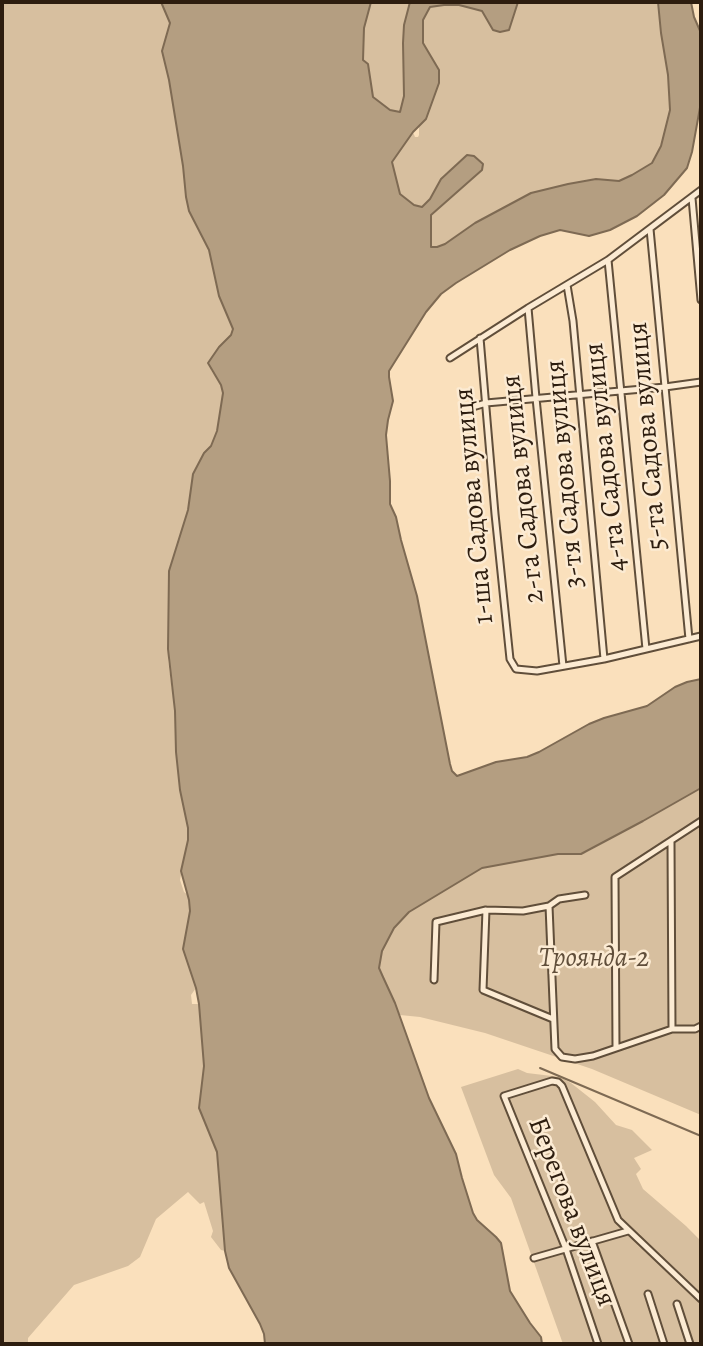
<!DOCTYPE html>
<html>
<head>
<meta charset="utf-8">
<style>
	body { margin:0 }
	#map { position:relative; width:703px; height:1346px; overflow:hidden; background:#fae0bc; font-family:Alegreya,serif }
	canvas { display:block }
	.frame { position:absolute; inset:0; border:4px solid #2d1d0f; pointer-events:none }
</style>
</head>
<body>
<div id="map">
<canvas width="703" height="1346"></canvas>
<div class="frame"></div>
</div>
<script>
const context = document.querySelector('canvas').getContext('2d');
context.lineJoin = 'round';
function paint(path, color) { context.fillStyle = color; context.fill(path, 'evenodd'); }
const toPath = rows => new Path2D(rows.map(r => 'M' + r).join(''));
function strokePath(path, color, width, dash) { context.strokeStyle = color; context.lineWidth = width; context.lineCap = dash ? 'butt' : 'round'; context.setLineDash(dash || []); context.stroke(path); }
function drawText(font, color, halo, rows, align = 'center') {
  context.font = font + ' Alegreya,serif'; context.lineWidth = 5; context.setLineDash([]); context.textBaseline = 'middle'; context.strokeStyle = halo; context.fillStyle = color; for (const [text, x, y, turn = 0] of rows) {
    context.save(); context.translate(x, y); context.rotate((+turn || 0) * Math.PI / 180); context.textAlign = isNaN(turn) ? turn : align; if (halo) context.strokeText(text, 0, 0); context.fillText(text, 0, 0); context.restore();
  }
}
paint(toPath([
	[2,2,161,2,170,23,162,51,169,80,183,166,186,197,189,211,209,250,233,330,231,335,219,347,211,370,221,385,223,392,217,431,211,446,204,453,193,474,188,510,169,571,168,592,168,660,175,711,176,752,180,790,188,828,188,840,180,880,184,892,188,895,189,900,190,911,183,949,196,988,191,995,192,1004,199,1004,204,1066,199,1108,217,1152,225,1251,221,1250,211,1237,213,1231,204,1202,200,1204,188,1192,156,1219,140,1257,128,1266,74,1285,28,1338,28,1344,2,1344],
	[371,2,410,2,404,25,403,57,404,82,412,115,367,139,363,60,364,28],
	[418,2,658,2,670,95,669,120,657,156,653,163,632,175,619,181,596,179,568,184,531,193,475,223,445,244,437,247,430,247,424,220,363,199,413,132,415,137,418,137,419,135,419,127,423,106],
	[701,788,701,1115,592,1069,485,1033,420,1017,400,1015,383,977,379,968,380,961,382,951,394,928,409,912,482,867,558,854,581,854,587,852],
	[518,1069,527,1073,560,1077,571,1083,595,1102,616,1125,632,1130,652,1150,634,1158,641,1169,636,1174,643,1189,686,1226,701,1241,701,1344,563,1344,511,1198,494,1175,461,1087]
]), '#d7bf9f');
const water = toPath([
	[161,2,371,2,364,28,363,60,368,64,373,97,390,110,400,112,404,96,403,43,404,25,410,2,518,2,509,30,500,32,493,30,482,11,459,5,444,5,430,7,423,20,423,43,439,70,439,83,426,119,413,132,392,162,400,194,414,205,422,207,430,199,441,179,467,155,474,156,483,164,482,170,431,215,431,247,437,247,445,244,475,223,531,193,568,184,596,179,619,181,632,175,652,163,661,146,670,110,668,75,661,33,658,2,691,2,694,17,701,33,701,102,692,152,687,168,664,195,637,216,610,230,589,236,560,230,540,236,510,250,456,283,441,294,426,312,389,371,389,377,393,401,388,420,386,435,390,481,390,504,396,517,401,540,417,596,450,764,452,771,457,776,496,762,527,757,539,752,589,724,604,718,647,706,675,687,687,682,701,679,701,788,643,821,581,854,558,854,482,868,409,912,394,928,382,951,379,968,383,977,395,1003,429,1098,456,1154,462,1178,473,1213,477,1220,496,1237,501,1243,510,1291,530,1323,541,1337,542,1344,265,1344,264,1334,260,1324,229,1268,225,1251,217,1152,199,1108,204,1066,199,1004,196,988,183,949,190,911,189,900,181,871,188,840,188,828,180,790,176,752,175,711,168,649,169,571,188,510,193,474,204,453,211,446,217,431,223,393,221,385,208,363,219,347,231,335,233,329,219,296,209,250,189,211,186,197,183,166,169,80,162,51,170,23,161,2]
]);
paint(water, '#b49e81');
strokePath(water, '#7e6a53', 2);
strokePath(toPath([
	[540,1068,701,1136]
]), '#7e6a53', 2);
const street = toPath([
	[692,198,701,300],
	[650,229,689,639],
	[608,260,646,649],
	[567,285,573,321,604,659],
	[528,308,536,398,563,666],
	[480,338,495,514,510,659,516,669,537,671,604,659,701,636],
	[450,358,528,308,608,260,701,190],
	[476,406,486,403,665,387,701,382],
	[671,842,672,1029],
	[549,906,555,1049,562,1057,575,1059,593,1056,672,1029,695,1029,701,1026],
	[486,910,483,990,553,1019],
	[434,980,436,922,486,910,523,911,549,906,559,899,585,895],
	[616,1048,615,877,701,821],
	[592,1241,629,1344],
	[534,1258,628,1231],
	[648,1294,664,1344],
	[677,1304,690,1344],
	[598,1344,566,1249,504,1096,552,1081,558,1082,562,1086,618,1220,701,1299]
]);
strokePath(street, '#604e3a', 9);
strokePath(street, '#fcebd3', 5);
drawText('28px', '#2d1d0f', '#fcebd3', [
	["5-та Садова вулиця",649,436,-95],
	["4-та Садова вулиця",607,457,-96],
	["3-тя Садова вулиця",566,474,-95],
	["2-га Садова вулиця",524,489,-96],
	["1-ша Садова вулиця",475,506,-95],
	["Берегова вулиця",571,1212,69]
]);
drawText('italic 28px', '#604e3a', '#fcebd3', [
	["Троянда-2",594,959]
]);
</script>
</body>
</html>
